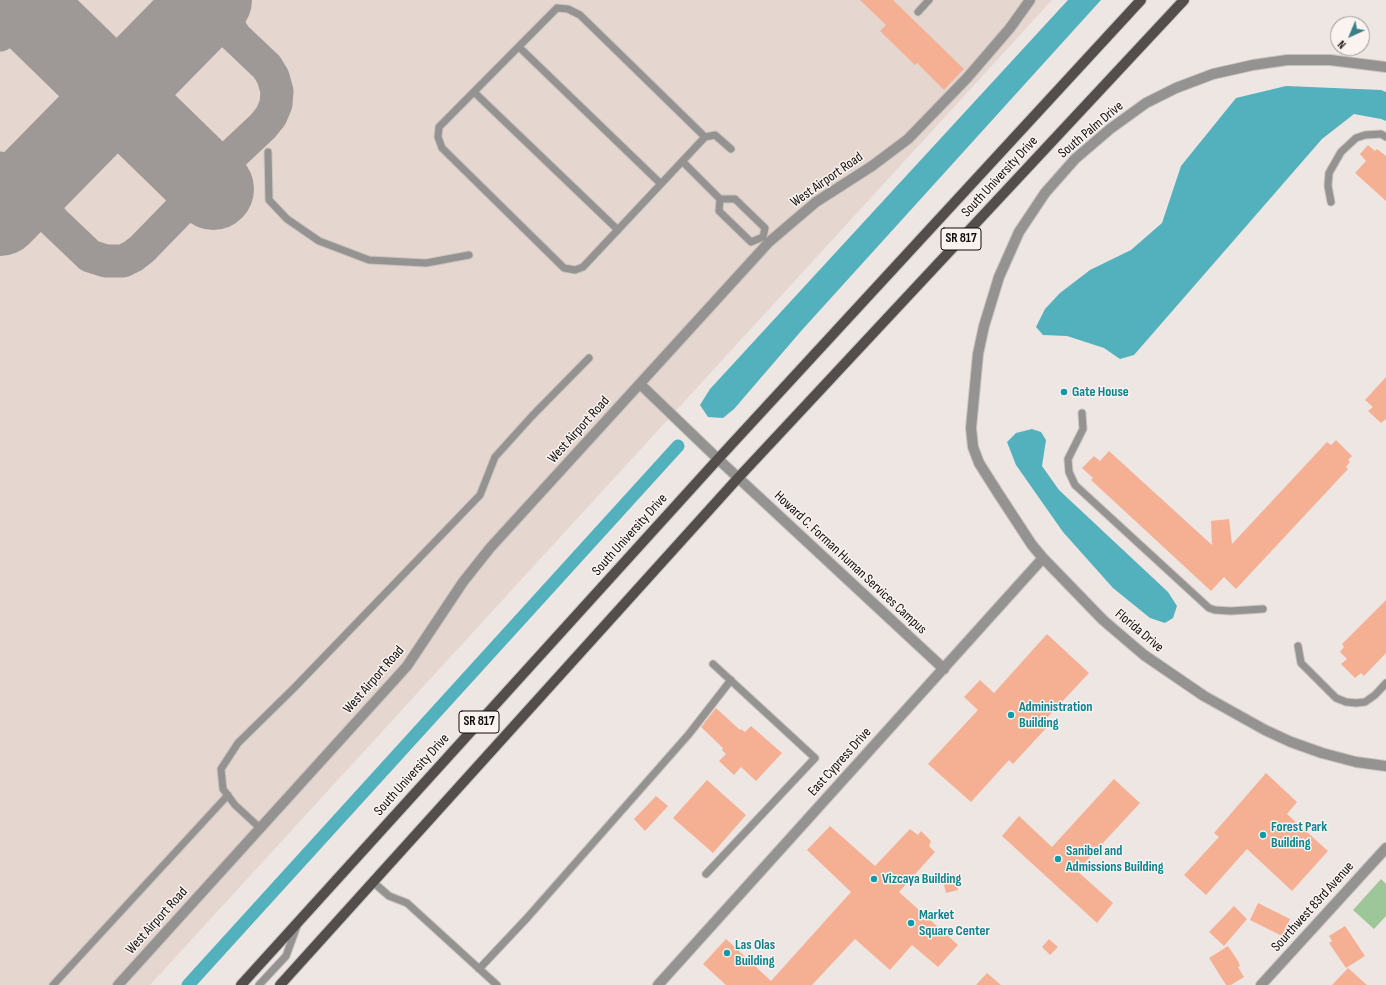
<!DOCTYPE html>
<html>
<head>
<meta charset="utf-8">
<style>
	body { margin:0 }
	#map { position:relative; width:1386px; height:985px; overflow:hidden; background:#ede6e2; font-family:"Sofia Sans Condensed",sans-serif }
	canvas { display:block }
	.north { position:absolute; left:1330px; top:16px; width:40px; height:40px; box-sizing:border-box; background:#faf3f0; border:1px solid #9c9795; border-radius:50%; rotate:224deg; font-size:11px; font-weight:700; line-height:16px; text-align:center; color:#0f0d0c }
	.north::after { content:''; display:block; margin:auto; width:14px; height:18px; background:#387f89; clip-path:polygon(50% 0,100% 100%,50% 72%,0 100%) }
</style>
</head>
<body>
<div id="map">
<canvas width="1386" height="985"></canvas>
<div class="north">N</div>
</div>
<script>
const context = document.querySelector('canvas').getContext('2d');
context.lineJoin = 'round';
function paint(path, color) { context.fillStyle = color; context.fill(path, 'evenodd'); }
const toPath = rows => new Path2D(rows.map(r => 'M' + r).join(''));
function strokePath(path, color, width, dash) { context.strokeStyle = color; context.lineWidth = width; context.lineCap = dash ? 'butt' : 'round'; context.setLineDash(dash || []); context.stroke(path); }
function drawText(font, color, halo, rows, align = 'center') {
  context.font = font + ' "Sofia Sans Condensed",sans-serif'; context.lineWidth = 3; context.setLineDash([]); context.textBaseline = 'middle'; context.strokeStyle = halo; context.fillStyle = color; for (const [text, x, y, turn = 0] of rows) {
    context.save(); context.translate(x, y); context.rotate((+turn || 0) * Math.PI / 180); context.textAlign = isNaN(turn) ? turn : align; if (halo) context.strokeText(text, 0, 0); context.fillText(text, 0, 0); context.restore();
  }
}
paint(toPath([
	[0,0,1052,0,150,985,0,985]
]), '#e5d7cf');
paint(toPath([
	[1381,879,1386,884,1386,916,1374,929,1353,910]
]), '#9ec799');
paint(toPath([
	[1068,0,1101,0,802,330,734,409,723,418,708,417,700,405,710,389],
	[1286,86,1381,90,1386,92,1386,121,1381,119,1354,114,1322,139,1134,355,1120,359,1104,348,1067,336,1043,335,1036,327,1045,309,1060,293,1090,270,1131,250,1162,223,1181,166,1236,98],
	[1032,429,1041,432,1046,440,1042,466,1059,490,1168,592,1177,606,1173,618,1165,623,1150,618,1113,588,1063,532,1016,465,1007,442,1016,433]
]), '#52b1bd');
strokePath(toPath([
	[188,985,678,446]
]), '#52b1bd', 13);
strokePath(toPath([
	[222,0,222,11,224,20,228,29,233,33],
	[180,31,196,24,212,24,228,30,267,67,273,77,277,91,276,104,271,116,263,126,229,158,219,164,205,166,191,164,181,158],
	[180,31,186,15,186,0],
	[0,35,8,21,9,7,9,0],
	[48,166,42,179,41,195,43,206,54,222],
	[0,168,15,174,25,174,37,171,48,166],
	[0,216,16,210,29,209,37,211,48,216,90,256,106,261,123,261,133,256,142,249,178,212,184,204,188,194,189,181,187,169,181,158]
]), '#9e9996', 33);
strokePath(toPath([
	[19,0,213,189],
	[0,215,211,0]
]), '#9e9996', 82);
paint(toPath([
	[860,0,893,0,964,69,944,90,917,63,915,65,880,31,886,25],
	[1368,145,1375,151,1377,149,1386,156,1386,201,1355,173,1366,161,1360,154],
	[1386,377,1386,419,1381,423,1368,411,1373,407,1365,400],
	[1336,440,1352,456,1348,460,1350,462,1346,467,1348,469,1236,589,1224,577,1211,591,1091,480,1093,478,1082,468,1094,456,1100,461,1109,451,1212,545,1211,521,1229,519,1232,544,1327,442,1331,445],
	[1386,600,1386,653,1364,676,1361,673,1355,678,1341,664,1347,659,1340,652,1344,647,1342,644],
	[1047,634,1089,673,1045,720,1049,725,1013,764,1009,760,971,802,928,764,978,710,964,697,980,680,994,693],
	[716,708,740,730,741,729,745,732,751,726,782,753,756,781,741,767,734,775,719,761,726,754,722,750,723,748,701,727],
	[1266,773,1297,802,1287,814,1328,851,1292,891,1247,849,1206,895,1184,875,1219,837,1214,833],
	[1114,779,1140,803,1077,871,1113,903,1097,923,1002,836,1019,816,1052,847],
	[707,780,746,815,713,853,673,818],
	[656,796,668,806,645,831,634,819],
	[830,826,875,866,910,829,918,835,921,831,931,841,929,846,935,852,899,892,958,945,938,967,912,945,890,970,855,939,812,985,726,985,703,964,726,939,771,981,851,892,807,850],
	[955,874,958,890,946,893,942,877],
	[1258,903,1290,919,1282,936,1250,920],
	[1234,906,1247,919,1224,946,1209,932],
	[1345,926,1365,956,1346,968,1329,943,1332,941,1329,936],
	[1049,939,1058,947,1050,955,1042,947],
	[1228,946,1238,961,1240,966,1238,967,1244,977,1231,985,1226,985,1209,958],
	[1348,968,1367,985,1332,985],
	[987,973,1001,985,976,985]
]), '#f5b094');
const service = toPath([
	[557,8,568,9,580,15,705,137,583,267,575,270,564,268,442,148,438,137,439,127,557,8],
	[918,12,929,0],
	[519,47,661,184],
	[474,92,618,230],
	[705,137,715,135,731,149],
	[268,152,269,200,287,219,319,241,369,260,426,263,469,255],
	[683,162,720,199,735,199,765,228,763,237],
	[720,199,719,211,751,242,763,237],
	[1331,202,1328,186,1329,173,1341,152,1356,138,1365,135,1381,134,1386,137],
	[1082,413,1083,429,1068,459,1069,472,1075,485,1209,608,1215,610,1231,611,1263,609],
	[1298,646,1301,663,1336,698,1346,702,1356,703,1365,702,1375,695,1386,683],
	[260,828,235,805,223,789,221,769,238,743,294,688,480,495,495,457,532,416,589,358],
	[706,874,815,758,713,664],
	[373,882,389,896,407,903,497,985],
	[479,969,527,918,689,734,731,680],
	[53,985,228,795],
	[259,985,286,956,297,926]
]);
const minor = toPath([
	[1386,67,1330,60,1287,60,1253,65,1213,74,1176,88,1146,103,1110,129,1075,159,1045,193,1019,232,999,277,984,326,978,354,971,428,973,447,979,463,998,493,1032,545,1043,558,1103,620,1144,655,1204,696,1265,730,1291,742,1322,753,1356,762,1386,766],
	[640,384,718,459,944,669],
	[118,985,407,666,463,582,490,548,769,242,816,202,872,166,908,139,967,78,1010,28,1030,0],
	[658,985,1043,558],
	[1261,985,1386,848]
]);
const primary = toPath([
	[241,985,718,459,1141,0],
	[280,985,738,478,1184,0]
]);
strokePath(service, '#c9c3c0', 9);
strokePath(minor, '#c9c3c0', 12);
strokePath(primary, '#c9c3c0', 12);
strokePath(service, '#959391', 7);
strokePath(minor, '#959391', 10);
strokePath(primary, '#534e4b', 10);
for (const [x, y, r, color] of [
	[1064,392,4,"#0f9aa8"],
	[1011,715,4,"#0f9aa8"],
	[1263,835,4,"#0f9aa8"],
	[1058,859,4,"#0f9aa8"],
	[874,879,4,"#0f9aa8"],
	[911,923,4,"#0f9aa8"],
	[727,953,4,"#0f9aa8"]
]) { const dot = new Path2D(); dot.arc(x, y, r, 0, 2 * Math.PI); context.fillStyle = color; context.fill(dot); strokePath(dot, '#faf3f0', 1.5); }
for (const [x, y, w] of [
	[961,239,40],
	[479,722,40]
]) { const box = new Path2D(); box.roundRect(x - w / 2, y - 11, w, 22, 3); context.fillStyle = '#faf3f0'; context.fill(box); strokePath(box, '#0f0d0c', 1); }
drawText('bold 13px', '#0f0d0c', null, [
	["SR 817",961,239],
	["SR 817",479,722]
]);
drawText('14px', '#0f0d0c', '#faf3f0', [
	["South Palm Drive",1091,130,-40],
	["South University Drive",1000,177,-47],
	["West Airport Road",827,180,-35],
	["West Airport Road",579,430,-48],
	["South University Drive",630,535,-48],
	["Howard C. Forman Human Services Campus",850,563,43],
	["Florida Drive",1139,631,40],
	["West Airport Road",374,680,-49],
	["East Cypress Drive",840,762,-48],
	["South University Drive",412,775,-48],
	["Sourthwest 83rd Avenue",1313,907,-48],
	["West Airport Road",157,921,-48]
]);
drawText('bold 14px', '#0d838f', '#faf3f0', [
	["Gate House",1072,392],
	["Administration",1019,707],
	["Building",1019,723],
	["Forest Park",1271,827],
	["Building",1271,843],
	["Sanibel and",1066,851],
	["Admissions Building",1066,867],
	["Vizcaya Building",882,879],
	["Market",919,915],
	["Square Center",919,931],
	["Las Olas",735,945],
	["Building",735,961]
], 'left');
</script>
</body>
</html>
